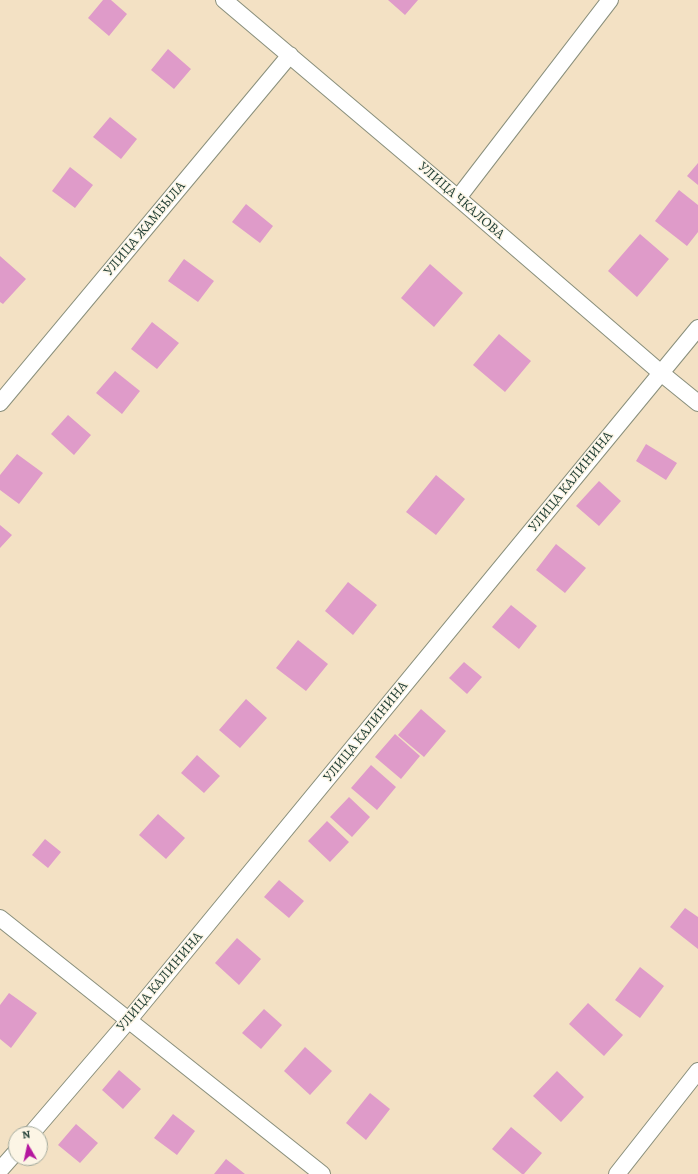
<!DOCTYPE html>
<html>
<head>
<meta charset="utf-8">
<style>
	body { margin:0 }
	#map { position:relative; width:698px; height:1174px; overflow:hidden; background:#f3e1c4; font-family:Alegreya,serif }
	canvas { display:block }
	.north { position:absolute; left:8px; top:1126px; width:40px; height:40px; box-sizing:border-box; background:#fcf5e5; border:1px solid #a4ab9e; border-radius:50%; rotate:351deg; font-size:11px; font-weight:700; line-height:16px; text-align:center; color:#1f3d34 }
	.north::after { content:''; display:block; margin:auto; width:14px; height:18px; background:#b5179e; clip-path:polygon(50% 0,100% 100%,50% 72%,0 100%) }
</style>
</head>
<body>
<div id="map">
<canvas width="698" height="1174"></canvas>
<div class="north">N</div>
</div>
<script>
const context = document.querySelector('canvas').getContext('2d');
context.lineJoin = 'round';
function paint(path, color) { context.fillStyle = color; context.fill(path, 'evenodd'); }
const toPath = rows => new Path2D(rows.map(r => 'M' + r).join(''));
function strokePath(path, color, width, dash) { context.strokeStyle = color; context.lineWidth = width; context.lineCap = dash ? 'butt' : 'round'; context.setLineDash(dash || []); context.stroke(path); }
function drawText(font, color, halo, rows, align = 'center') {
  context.font = font + ' Alegreya,serif'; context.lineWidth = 3; context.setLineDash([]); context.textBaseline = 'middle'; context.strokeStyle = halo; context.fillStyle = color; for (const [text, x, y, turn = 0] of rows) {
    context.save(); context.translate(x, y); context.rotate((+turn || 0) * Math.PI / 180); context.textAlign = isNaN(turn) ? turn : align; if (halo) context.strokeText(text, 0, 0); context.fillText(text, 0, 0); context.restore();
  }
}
paint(toPath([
	[103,0,111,0,127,14,109,36,88,18],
	[388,0,418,0,405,15],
	[168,49,191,69,174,89,151,70],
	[110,117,137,139,121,159,93,137],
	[698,163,698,185,687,176],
	[70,167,93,185,75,208,52,191],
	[679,190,698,205,698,232,687,246,655,221],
	[246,204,273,226,260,243,232,222],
	[640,234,669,259,637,297,608,271],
	[0,256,26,279,3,304,0,302],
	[184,259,214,281,198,302,168,281],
	[430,264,463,293,434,327,401,298],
	[152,322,179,343,157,369,131,349],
	[499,334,531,361,505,392,473,365],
	[115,371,140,391,122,414,96,393],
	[68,415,91,435,74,455,51,434],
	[646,444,677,463,666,480,636,461],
	[17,454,43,473,19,504,0,490,0,475],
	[436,475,465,499,436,535,406,512],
	[599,481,621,501,599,526,576,506],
	[0,525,12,535,0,548],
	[556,544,586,568,565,593,536,570],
	[348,582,377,605,353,635,325,611],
	[511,605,537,626,519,649,492,627],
	[298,640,328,664,306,691,276,668],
	[464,662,482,677,467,694,449,678],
	[246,699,267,718,240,748,219,730],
	[421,709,446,731,424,757,398,735],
	[395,734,420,756,401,779,375,757],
	[197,755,220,776,204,793,181,773],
	[371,765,396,787,377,810,351,788],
	[349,797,370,817,352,837,330,817],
	[158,814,185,838,166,859,139,835],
	[327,821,349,842,330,862,308,841],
	[45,839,61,852,48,868,32,855],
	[279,880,304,901,289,918,264,897],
	[685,908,698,917,698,949,670,927],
	[237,938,261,959,239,985,215,963],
	[640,967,664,986,640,1018,615,1000],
	[9,993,37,1013,11,1048,0,1039,0,1005],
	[588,1003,623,1035,604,1056,569,1024],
	[264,1009,282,1025,261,1049,242,1033],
	[305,1047,332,1071,310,1095,284,1071],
	[119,1070,141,1089,123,1109,102,1090],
	[557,1071,584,1097,561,1122,533,1096],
	[370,1093,390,1109,366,1140,346,1123],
	[173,1114,195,1131,177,1155,154,1138],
	[76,1124,98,1143,80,1163,58,1145],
	[511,1127,542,1153,524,1174,522,1174,492,1149],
	[226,1159,245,1174,214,1174]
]), '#df9bc9');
const street = toPath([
	[224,0,458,198,661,373,698,403],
	[458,198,610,0],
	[0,403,290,55],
	[0,918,322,1174],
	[31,1134,128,1021,698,328],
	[0,1170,16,1152],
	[617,1174,698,1071]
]);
strokePath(street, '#898f7c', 18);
strokePath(street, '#fff', 16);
drawText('14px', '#1f3d34', '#fcf5e5', [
	["УЛИЦА ЧКАЛОВА",461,201,41],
	["УЛИЦА ЖАМБЫЛА",145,229,-50],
	["УЛИЦА КАЛИНИНА",571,482,-51],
	["УЛИЦА КАЛИНИНА",366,732,-51],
	["УЛИЦА КАЛИНИНА",160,982,-50]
]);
</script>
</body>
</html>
